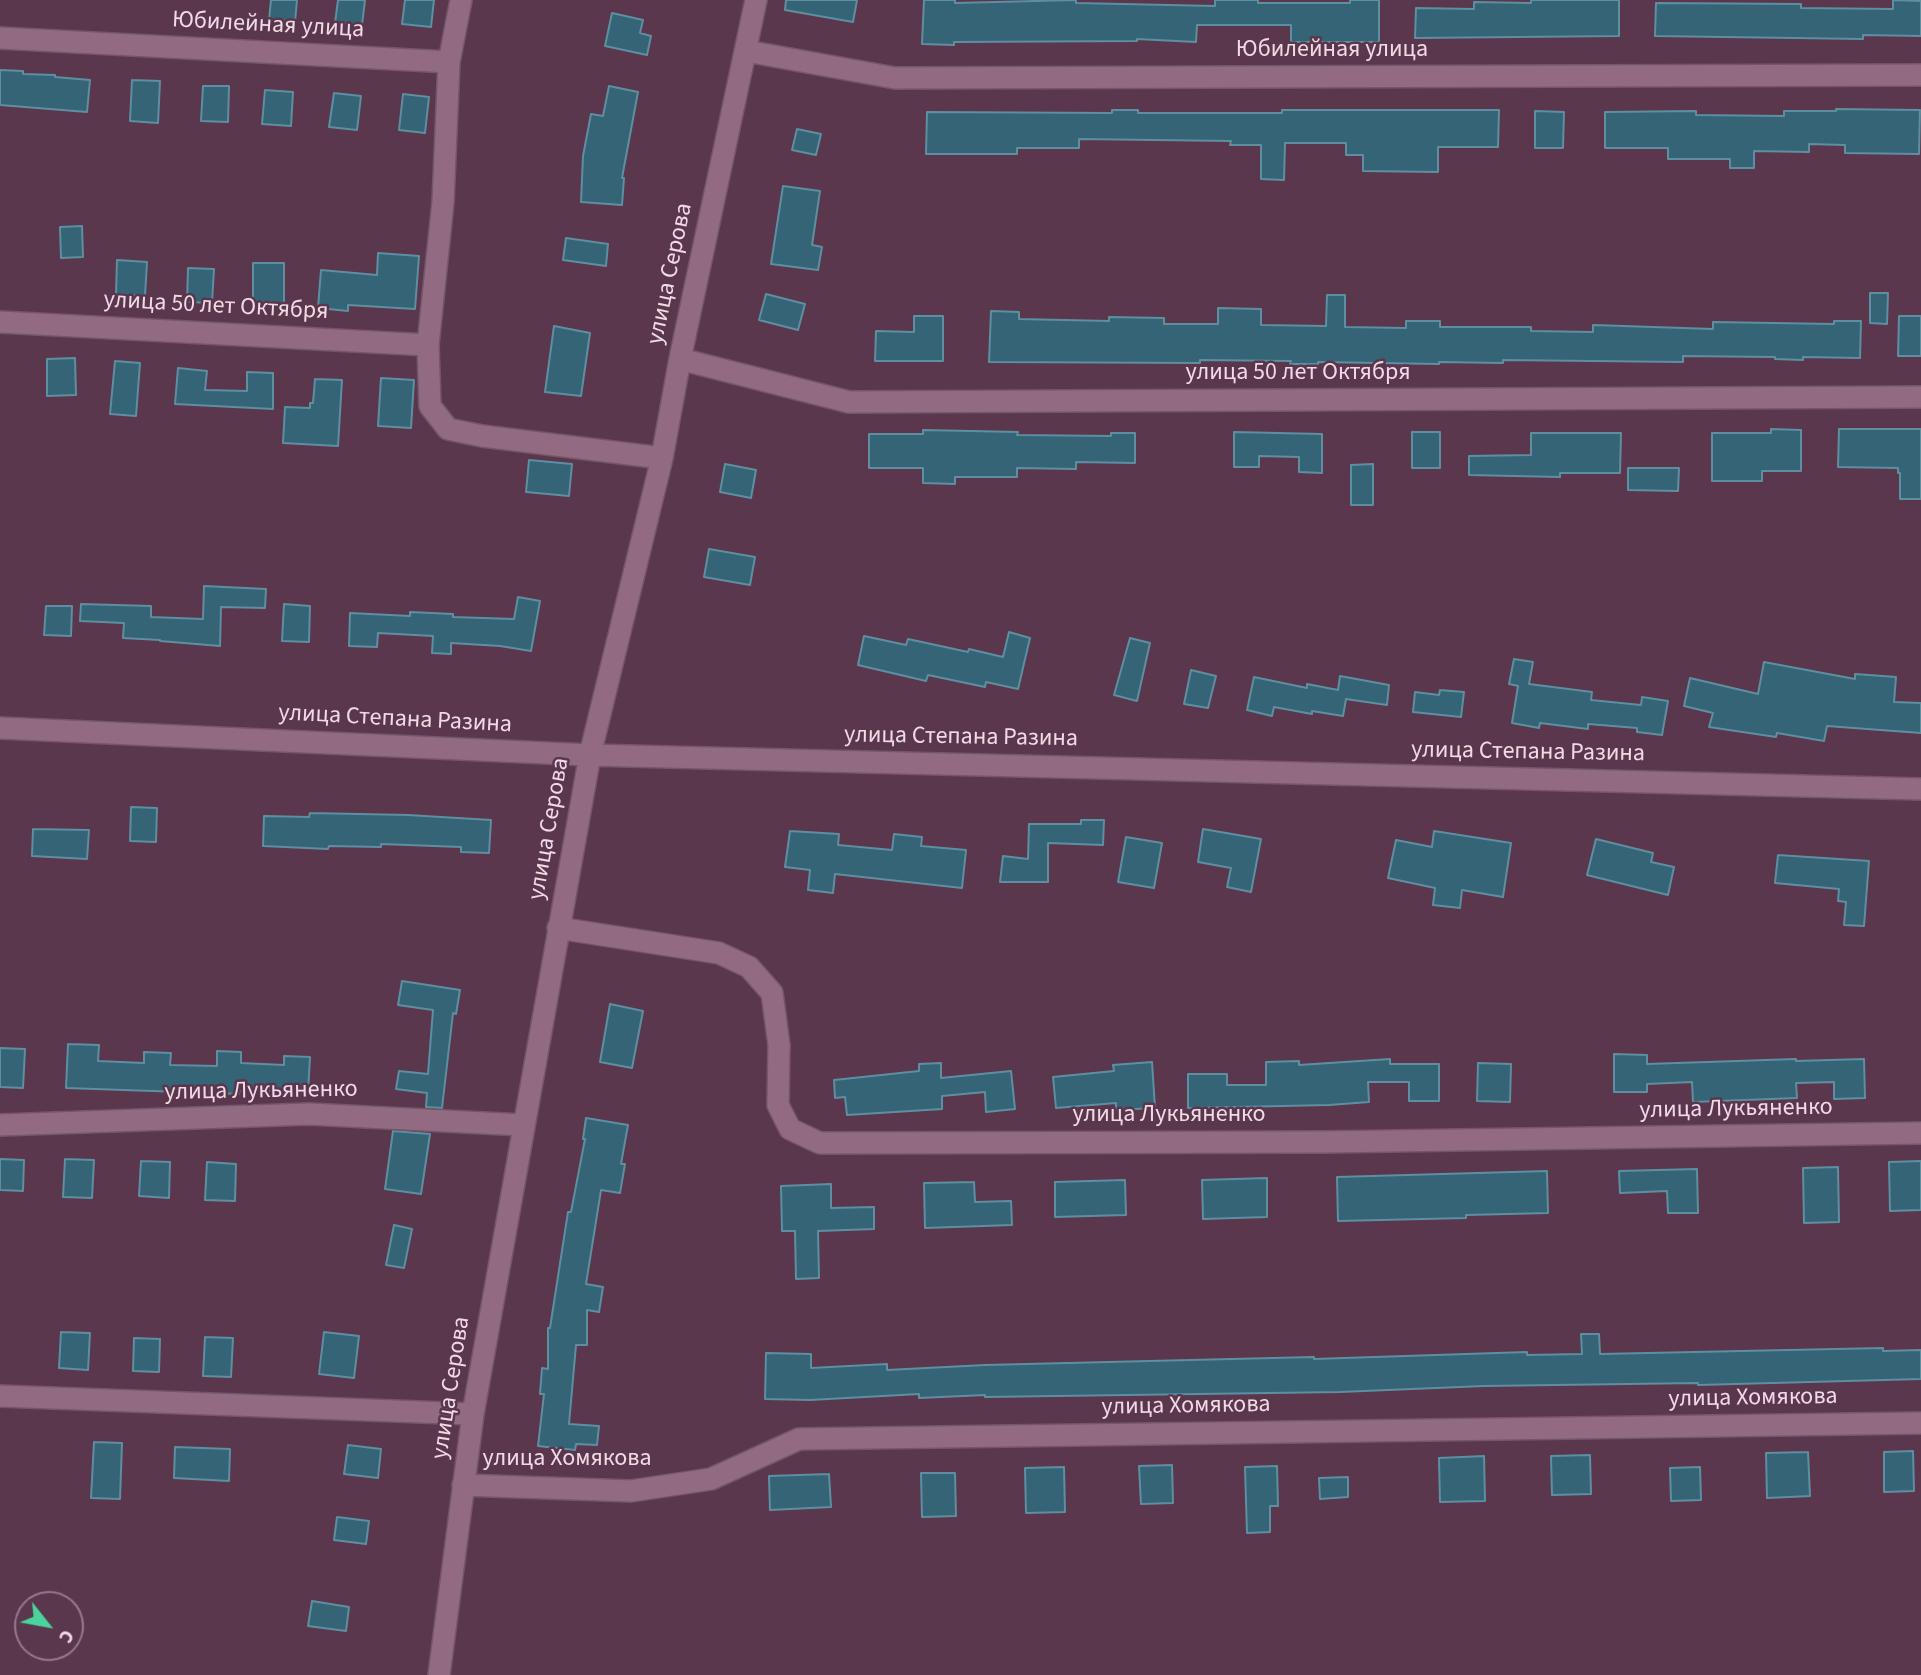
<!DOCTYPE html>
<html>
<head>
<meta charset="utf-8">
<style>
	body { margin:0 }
	#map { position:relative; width:1921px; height:1675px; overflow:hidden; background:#5a374c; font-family:"Source Sans 3",sans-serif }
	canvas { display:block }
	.north { position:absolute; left:14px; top:1591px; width:70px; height:70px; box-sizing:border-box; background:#5a374c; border:2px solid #96788a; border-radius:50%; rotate:121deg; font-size:19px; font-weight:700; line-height:28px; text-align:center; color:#f0dae6 }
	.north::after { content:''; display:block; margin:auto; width:24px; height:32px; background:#49d49d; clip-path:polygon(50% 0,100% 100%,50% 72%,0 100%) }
</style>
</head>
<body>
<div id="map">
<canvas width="1921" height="1675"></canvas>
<div class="north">С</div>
</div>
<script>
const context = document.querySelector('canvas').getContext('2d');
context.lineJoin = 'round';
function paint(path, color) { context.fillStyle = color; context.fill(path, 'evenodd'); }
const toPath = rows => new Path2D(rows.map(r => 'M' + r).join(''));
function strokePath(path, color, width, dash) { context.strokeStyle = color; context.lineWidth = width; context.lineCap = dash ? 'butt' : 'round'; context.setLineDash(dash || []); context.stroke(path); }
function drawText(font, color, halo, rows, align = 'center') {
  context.font = font + ' "Source Sans 3",sans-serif'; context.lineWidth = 5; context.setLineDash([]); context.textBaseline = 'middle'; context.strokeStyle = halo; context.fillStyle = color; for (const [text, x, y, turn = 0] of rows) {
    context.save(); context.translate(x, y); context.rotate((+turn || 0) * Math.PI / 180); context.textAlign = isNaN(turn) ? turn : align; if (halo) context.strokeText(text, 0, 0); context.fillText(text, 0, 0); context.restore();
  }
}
const building = toPath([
	[271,0,297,0,295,22,269,20,271,0],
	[338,0,365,0,362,25,335,23,338,0],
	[405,0,434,0,431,27,402,24,405,0],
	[786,0,857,0,853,22,785,10,786,0],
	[924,0,955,0,955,3,1076,0,1076,3,1215,6,1215,0,1258,0,1258,3,1350,3,1350,0,1379,0,1379,42,1291,42,1291,25,1197,25,1196,42,1137,39,1137,41,954,42,954,45,922,44,924,0],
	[1531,0,1619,0,1619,36,1415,38,1416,8,1474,9,1474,2,1531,3,1531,0],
	[1893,0,1921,1,1921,36,1863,35,1863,39,1655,36,1656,3,1801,4,1801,8,1893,9,1893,0],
	[612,13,643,20,640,33,651,36,647,55,605,46,612,13],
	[0,70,23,71,23,74,55,75,55,77,90,80,87,112,0,105,0,70],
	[132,80,160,81,158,123,130,121,132,80],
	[203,86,229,86,228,122,201,121,203,86],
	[609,86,638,92,622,178,624,178,622,205,581,202,583,156,591,114,603,116,609,86],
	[265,90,293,92,291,126,262,124,265,90],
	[334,93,361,96,357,130,329,127,334,93],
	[403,94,429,97,425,133,399,130,403,94],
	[1836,109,1920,110,1919,154,1845,153,1845,145,1809,144,1809,152,1754,151,1754,168,1730,168,1730,159,1668,159,1668,148,1605,148,1605,112,1696,111,1696,115,1784,116,1784,111,1836,111,1836,109],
	[1112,110,1138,110,1138,113,1282,113,1282,110,1499,110,1498,147,1438,147,1438,172,1363,171,1363,155,1346,155,1346,143,1285,143,1284,180,1261,179,1261,145,1230,145,1231,141,1079,139,1079,148,1017,148,1017,154,926,154,927,112,1112,113,1112,110],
	[1535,111,1564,112,1563,148,1535,148,1535,111],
	[797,129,821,134,816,155,792,150,797,129],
	[783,186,820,191,812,245,822,247,818,270,771,264,783,186],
	[82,226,83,257,61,258,60,227,82,226],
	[566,238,608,244,606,266,563,260,566,238],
	[378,253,419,256,415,309,348,305,348,311,318,308,321,270,377,275,378,253],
	[117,260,147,262,145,296,116,294,117,260],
	[253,263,284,263,284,304,253,304,253,263],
	[188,268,214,269,212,303,187,302,188,268],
	[1870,293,1888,293,1887,324,1870,323,1870,293],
	[766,294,805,304,798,330,759,320,766,294],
	[1327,295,1345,295,1345,327,1406,328,1406,321,1440,321,1440,327,1531,327,1531,331,1593,332,1593,325,1713,329,1713,322,1834,324,1834,321,1861,321,1860,358,1803,357,1803,360,1775,359,1775,357,1683,356,1683,362,1503,360,1503,363,1439,362,1439,364,1318,362,1318,364,1290,364,1291,361,1200,360,1200,363,989,362,991,311,1019,312,1019,319,1109,321,1109,317,1164,318,1164,324,1218,324,1218,308,1261,309,1261,325,1326,326,1327,295],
	[914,316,943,316,943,361,875,361,876,331,914,332,914,316],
	[1899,316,1921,316,1921,356,1898,356,1899,316],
	[554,326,590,333,581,396,545,392,554,326],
	[75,358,76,395,47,396,47,359,75,358],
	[115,361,140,363,136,416,110,414,115,361],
	[178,368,207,371,205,390,247,391,247,372,273,373,273,409,175,404,178,368],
	[381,378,414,380,411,428,378,426,381,378],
	[315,379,342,380,338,446,283,443,285,407,310,408,310,403,313,403,315,379],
	[1771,429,1801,430,1801,471,1762,471,1762,481,1712,481,1712,433,1771,433,1771,429],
	[1839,429,1921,429,1921,499,1900,499,1900,473,1898,473,1898,468,1838,467,1839,429],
	[923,430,1018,432,1017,435,1111,436,1111,433,1135,433,1135,463,1076,462,1076,469,1017,468,1017,477,955,477,955,484,923,483,923,468,869,468,869,434,923,434,923,430],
	[1234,432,1322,434,1322,473,1299,472,1299,457,1259,456,1259,467,1234,467,1234,432],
	[1412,432,1440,432,1440,468,1412,468,1412,432],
	[1531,433,1621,433,1620,473,1560,473,1560,477,1469,475,1469,456,1531,455,1531,433],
	[529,460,572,464,569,496,526,492,529,460],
	[725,464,756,470,751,498,720,492,725,464],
	[1373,464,1373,505,1351,505,1351,465,1373,464],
	[1628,468,1679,468,1678,491,1628,490,1628,468],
	[709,549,755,557,750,585,704,577,709,549],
	[204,586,266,589,265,608,221,607,220,646,160,641,160,640,123,638,124,623,80,621,81,604,151,606,151,617,203,619,204,586],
	[518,597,540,601,531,651,500,646,451,643,451,654,432,653,433,636,378,633,377,647,349,646,350,613,410,616,410,612,453,614,453,617,514,619,518,597],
	[284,604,310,606,309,642,282,641,284,604],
	[46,606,72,606,71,636,44,635,46,606],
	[1009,632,1030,638,1018,689,986,682,985,687,928,675,926,681,858,665,864,636,906,645,908,639,968,652,969,649,1003,657,1009,632],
	[1130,638,1150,643,1137,701,1114,695,1130,638],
	[1514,659,1533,662,1529,684,1592,692,1591,700,1641,705,1642,697,1668,701,1662,735,1637,732,1637,728,1588,724,1588,729,1540,723,1539,728,1512,723,1518,686,1509,684,1514,659],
	[1764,662,1855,679,1855,674,1896,677,1894,702,1921,703,1921,733,1827,726,1824,741,1777,733,1776,737,1709,727,1713,713,1684,706,1690,678,1758,694,1764,662],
	[1191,670,1216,676,1208,708,1184,704,1191,670],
	[1340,676,1389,685,1387,705,1346,699,1343,716,1312,711,1312,714,1274,707,1272,716,1247,710,1254,677,1307,688,1307,684,1338,690,1340,676],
	[1440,690,1464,692,1461,717,1413,712,1415,692,1439,695,1440,690],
	[131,807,157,808,156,842,130,841,131,807],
	[310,813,408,815,491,820,489,853,461,852,461,847,381,844,381,847,329,846,328,849,263,846,264,816,309,817,310,813],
	[1081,820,1104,820,1103,845,1048,843,1048,882,1000,882,1003,856,1028,859,1029,824,1081,824,1081,820],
	[33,829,89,830,87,859,32,856,33,829],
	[1203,829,1261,839,1251,892,1227,887,1231,868,1198,862,1203,829],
	[790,831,839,834,838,845,892,850,894,834,922,837,921,846,966,850,962,888,835,874,833,893,808,890,810,870,785,867,790,831],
	[1434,831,1511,843,1503,897,1462,890,1460,908,1433,905,1435,888,1388,878,1396,840,1432,847,1434,831],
	[1126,837,1162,843,1154,888,1118,882,1126,837],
	[1596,839,1653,853,1651,862,1674,867,1668,895,1587,875,1596,839],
	[1778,855,1869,861,1864,926,1844,925,1846,902,1838,901,1839,889,1775,883,1778,855],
	[402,981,460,990,456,1014,453,1013,442,1108,426,1107,427,1093,396,1089,399,1071,428,1074,433,1010,398,1005,402,981],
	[610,1004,643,1011,632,1068,600,1062,610,1004],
	[68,1044,99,1045,98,1061,144,1063,144,1052,171,1053,170,1065,217,1066,217,1051,241,1052,241,1063,284,1065,284,1056,310,1057,308,1093,240,1090,239,1094,66,1088,68,1044],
	[0,1048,25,1049,23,1088,0,1087,0,1048],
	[1614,1054,1647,1055,1647,1064,1796,1059,1796,1061,1864,1059,1865,1098,1834,1099,1834,1082,1796,1083,1797,1098,1693,1102,1692,1082,1647,1084,1647,1092,1614,1092,1614,1054],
	[1390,1059,1390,1064,1439,1064,1439,1101,1409,1101,1409,1082,1368,1082,1369,1102,1329,1105,1188,1108,1188,1074,1227,1074,1227,1085,1266,1085,1266,1062,1299,1061,1299,1065,1390,1059],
	[1152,1062,1155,1108,1116,1110,1116,1103,1056,1108,1053,1077,1114,1071,1113,1065,1152,1062],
	[941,1063,941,1078,1011,1071,1015,1109,986,1112,985,1092,942,1096,942,1109,847,1115,845,1097,835,1098,834,1080,919,1071,919,1064,941,1063],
	[1478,1063,1511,1064,1510,1102,1477,1101,1478,1063],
	[586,1118,628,1125,621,1164,625,1164,620,1193,601,1190,586,1284,603,1287,599,1312,587,1310,587,1345,576,1345,569,1424,599,1426,597,1445,576,1444,575,1450,538,1446,544,1394,540,1394,542,1368,548,1369,548,1328,550,1328,568,1212,571,1212,585,1139,583,1139,586,1118],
	[393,1131,430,1134,421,1194,385,1189,393,1131],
	[0,1159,24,1160,23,1191,0,1190,0,1159],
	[65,1159,94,1160,92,1198,63,1197,65,1159],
	[141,1161,170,1162,169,1198,139,1196,141,1161],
	[1921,1161,1921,1210,1890,1211,1889,1162,1921,1161],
	[207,1162,236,1164,235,1201,205,1200,207,1162],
	[1838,1167,1839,1222,1804,1223,1803,1168,1838,1167],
	[1697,1169,1698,1213,1668,1213,1667,1191,1620,1193,1619,1171,1697,1169],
	[1547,1171,1548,1213,1466,1215,1466,1218,1338,1221,1337,1177,1547,1171],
	[1267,1178,1267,1217,1203,1219,1202,1180,1267,1178],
	[1125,1180,1126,1215,1055,1217,1055,1182,1125,1180],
	[974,1182,975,1202,1011,1201,1012,1225,925,1228,924,1183,974,1182],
	[831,1184,831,1208,874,1207,874,1229,818,1231,819,1278,796,1279,795,1231,782,1231,781,1186,831,1184],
	[394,1225,412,1229,404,1268,386,1265,394,1225],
	[61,1332,90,1333,88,1370,59,1368,61,1332],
	[324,1332,359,1336,354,1378,319,1374,324,1332],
	[1581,1334,1599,1334,1600,1354,1883,1348,1883,1351,1921,1350,1921,1379,1698,1385,1698,1383,1484,1386,1340,1392,985,1397,985,1395,919,1398,919,1394,810,1400,765,1399,766,1353,811,1354,811,1368,887,1364,887,1370,985,1365,1314,1357,1314,1359,1527,1352,1527,1355,1582,1354,1581,1334],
	[205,1337,233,1338,231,1377,203,1376,205,1337],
	[134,1338,160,1339,159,1372,133,1371,134,1338],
	[94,1442,122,1443,120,1499,91,1498,94,1442],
	[348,1445,381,1449,378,1478,344,1474,348,1445],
	[175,1447,230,1449,229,1481,174,1478,175,1447],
	[1913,1451,1914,1491,1884,1492,1884,1452,1913,1451],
	[1808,1452,1810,1496,1767,1498,1766,1453,1808,1452],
	[1590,1455,1591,1494,1552,1495,1551,1456,1590,1455],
	[1484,1456,1485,1501,1440,1502,1439,1458,1484,1456],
	[1172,1465,1173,1503,1141,1504,1139,1466,1172,1465],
	[1277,1466,1278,1506,1270,1506,1270,1532,1247,1533,1245,1467,1277,1466],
	[1064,1467,1065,1512,1026,1513,1025,1468,1064,1467],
	[1700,1467,1701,1500,1671,1501,1670,1468,1700,1467],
	[921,1473,955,1473,956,1516,922,1517,921,1473],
	[829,1474,831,1507,770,1510,769,1476,829,1474],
	[1348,1477,1348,1497,1320,1499,1319,1478,1348,1477],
	[337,1517,369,1521,366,1544,334,1540,337,1517],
	[312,1601,349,1607,346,1631,308,1626,312,1601]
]);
paint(building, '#346475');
strokePath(building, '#5e8fa1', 2);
const minor = toPath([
	[461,0,449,62,443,202,428,345,430,406,448,429,482,436,662,458],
	[0,38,449,62],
	[746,51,895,78,1921,75],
	[0,322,428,345],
	[680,359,849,402,1921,397],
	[0,728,590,755,1921,789],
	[558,928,719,953,749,967,772,993,779,1045,778,1105,790,1129,820,1143,1326,1142,1921,1133],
	[0,1125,309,1114,523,1125],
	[0,1396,473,1414],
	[463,1485,631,1491,711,1479,799,1439,1921,1423],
	[439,1675,473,1414,590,755,662,458,680,359,756,0]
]);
strokePath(minor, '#735668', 24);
strokePath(minor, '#926b82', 21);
drawText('24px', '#f0dae6', '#5a374c', [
	["Юбилейная улица",268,26,3],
	["Юбилейная улица",1332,51],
	["улица Серова",671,274,-78],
	["улица 50 лет Октября",216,307,3],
	["улица 50 лет Октября",1298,374],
	["улица Степана Разина",395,720,3],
	["улица Степана Разина",961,738,1],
	["улица Степана Разина",1528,753,1],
	["улица Серова",550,829,-80],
	["улица Лукьяненко",261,1092,-1],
	["улица Лукьяненко",1736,1110,-1],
	["улица Лукьяненко",1169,1116],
	["улица Серова",452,1388,-81],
	["улица Хомякова",1753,1399,-1],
	["улица Хомякова",1186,1407,-1],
	["улица Хомякова",567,1460]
]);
</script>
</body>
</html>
